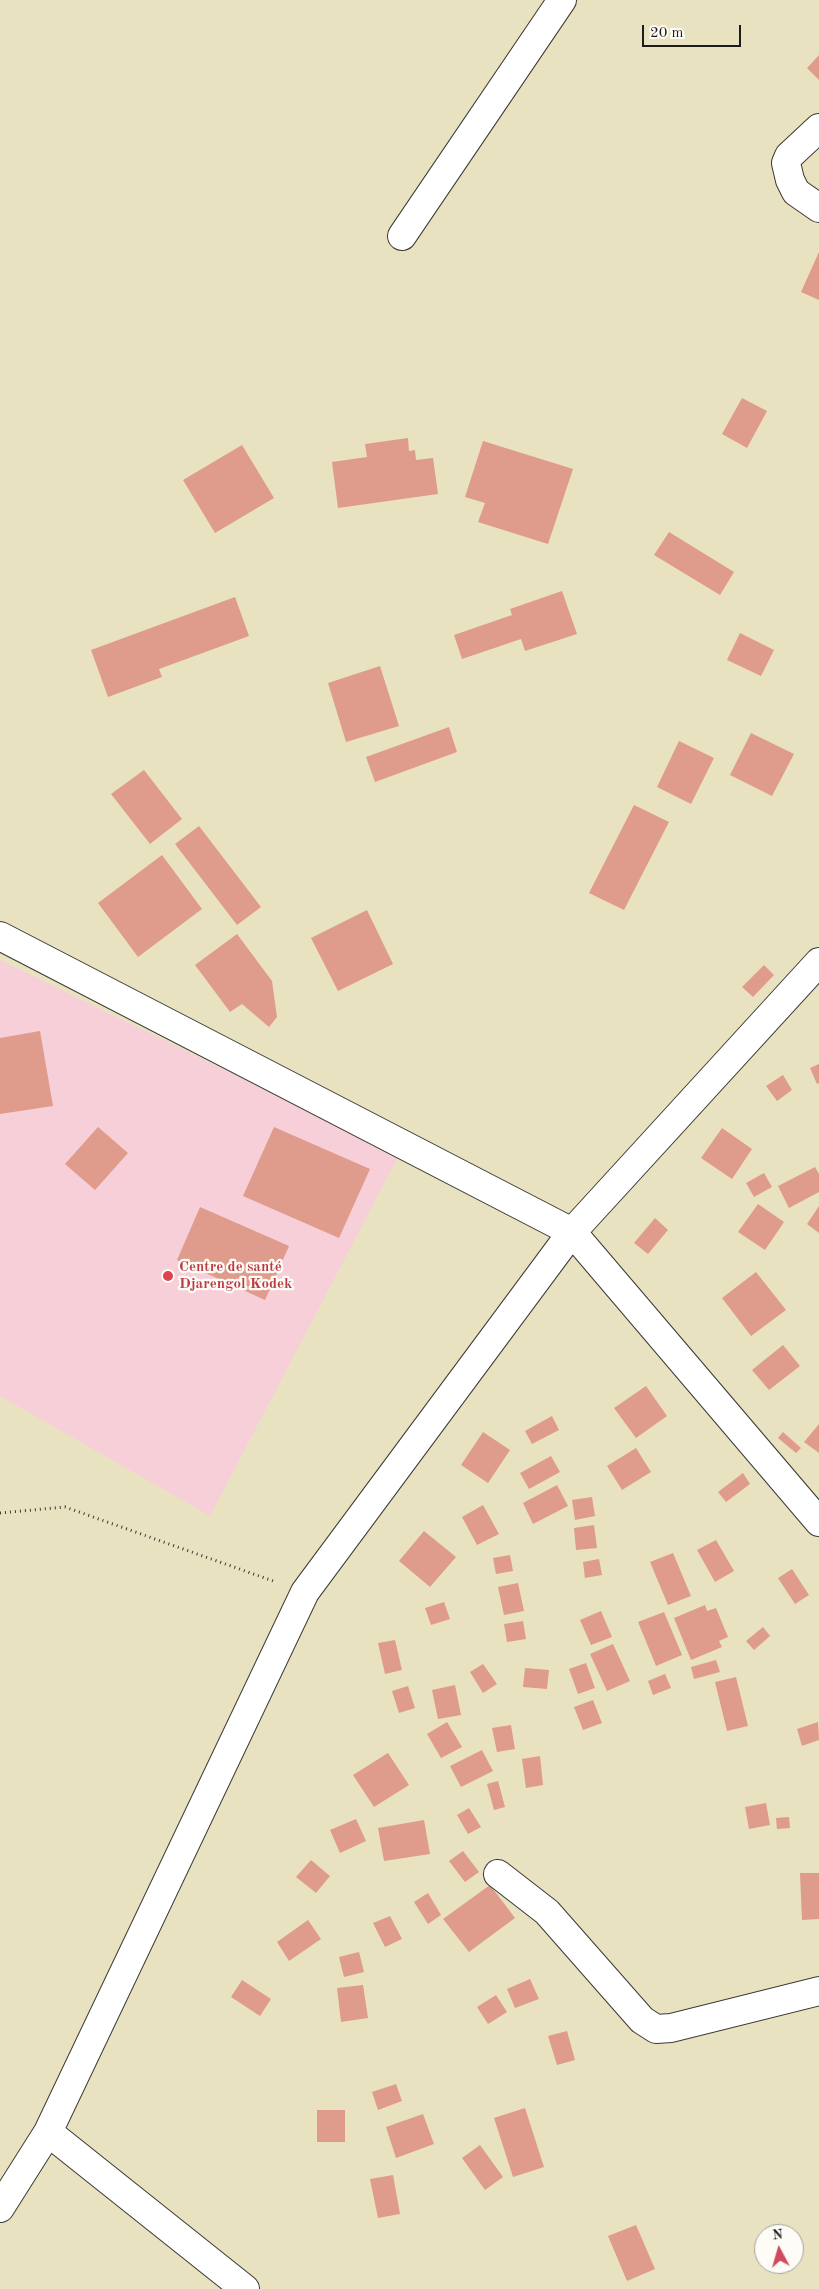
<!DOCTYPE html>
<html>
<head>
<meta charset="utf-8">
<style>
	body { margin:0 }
	#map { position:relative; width:819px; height:2289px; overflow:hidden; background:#e9e2c1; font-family:"Old Standard TT",serif }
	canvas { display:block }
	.north { position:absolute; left:754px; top:2224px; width:50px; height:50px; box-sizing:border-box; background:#fdfcf7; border:1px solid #a3a29f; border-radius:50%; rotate:354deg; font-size:14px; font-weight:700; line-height:20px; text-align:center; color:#1c1c1c }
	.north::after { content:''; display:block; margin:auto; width:18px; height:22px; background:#d1495b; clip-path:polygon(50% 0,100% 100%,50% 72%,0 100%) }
	.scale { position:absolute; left:642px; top:25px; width:99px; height:22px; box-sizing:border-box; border:2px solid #1c1c1c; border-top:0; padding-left:6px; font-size:15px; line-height:18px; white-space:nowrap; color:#1c1c1c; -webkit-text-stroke:4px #fdfcf7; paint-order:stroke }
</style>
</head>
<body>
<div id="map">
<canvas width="819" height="2289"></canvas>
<div class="north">N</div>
<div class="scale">20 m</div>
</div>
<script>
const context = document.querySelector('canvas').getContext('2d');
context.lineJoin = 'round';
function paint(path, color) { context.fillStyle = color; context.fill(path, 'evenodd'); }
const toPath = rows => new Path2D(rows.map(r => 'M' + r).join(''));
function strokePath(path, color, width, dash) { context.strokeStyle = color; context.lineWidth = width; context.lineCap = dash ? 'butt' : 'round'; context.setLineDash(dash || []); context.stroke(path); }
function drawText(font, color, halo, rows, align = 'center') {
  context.font = font + ' "Old Standard TT",serif'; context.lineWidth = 4.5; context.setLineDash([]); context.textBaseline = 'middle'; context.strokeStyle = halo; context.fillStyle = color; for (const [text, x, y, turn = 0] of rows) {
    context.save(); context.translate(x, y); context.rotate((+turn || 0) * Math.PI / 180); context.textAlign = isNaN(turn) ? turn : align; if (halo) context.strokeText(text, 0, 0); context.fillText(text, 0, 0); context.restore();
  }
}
paint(toPath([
	[0,960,399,1155,210,1516,0,1396]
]), '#f6cfd8');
paint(toPath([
	[819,55,819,80,807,68],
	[819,252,819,300,801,292],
	[742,398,767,411,747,448,722,434],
	[408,438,409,451,415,450,416,460,433,458,438,494,338,508,332,462,367,457,365,444],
	[483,441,573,469,548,544,478,522,485,503,465,497],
	[242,445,274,498,215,533,183,480],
	[669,532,734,572,720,595,654,555],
	[562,591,577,634,525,651,521,639,462,659,454,635,512,615,510,609],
	[235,597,249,636,159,669,162,677,108,697,91,650],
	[740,633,774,650,761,676,727,660],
	[380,666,399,726,346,742,328,683],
	[449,727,457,752,375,782,366,757],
	[751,733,794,754,772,796,730,775],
	[679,741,714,758,691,804,657,787],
	[144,770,182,819,150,844,111,794],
	[634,805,669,822,624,910,589,893],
	[199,826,261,907,237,925,175,844],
	[162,855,202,909,138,957,98,903],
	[367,910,393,964,338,991,311,938],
	[237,934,272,981,277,1017,269,1027,242,1004,230,1012,195,965],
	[764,965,774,975,753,997,742,987],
	[40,1031,53,1106,0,1114,0,1038],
	[819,1064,819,1083,817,1084,810,1068],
	[783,1075,792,1090,777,1101,766,1086],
	[98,1127,128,1153,95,1190,65,1164],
	[274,1127,370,1169,339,1238,243,1196],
	[722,1128,752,1149,732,1179,701,1158],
	[815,1167,819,1174,819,1192,789,1208,778,1186],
	[764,1173,772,1187,754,1197,746,1183],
	[758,1204,784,1222,765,1250,738,1232],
	[819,1206,819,1233,807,1224],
	[200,1207,289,1246,265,1300,177,1260],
	[655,1218,668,1230,648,1254,634,1243],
	[756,1272,786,1310,751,1336,722,1298],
	[783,1345,800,1366,769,1390,752,1370],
	[646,1386,667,1416,636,1438,614,1408],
	[552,1416,559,1430,532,1444,525,1431],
	[819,1424,819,1453,804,1442],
	[483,1432,510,1450,488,1483,461,1465],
	[783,1432,801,1448,796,1453,778,1438],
	[636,1448,651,1472,622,1490,607,1466],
	[551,1456,560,1472,529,1489,520,1473],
	[743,1473,750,1484,726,1502,718,1492],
	[557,1485,568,1506,533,1524,523,1503],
	[592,1497,595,1516,575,1520,572,1500],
	[483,1505,499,1534,477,1545,462,1517],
	[594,1525,597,1548,576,1550,574,1528],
	[424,1531,456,1557,430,1587,399,1561],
	[716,1540,734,1571,715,1582,697,1550],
	[673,1553,691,1596,668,1605,650,1562],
	[510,1555,513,1571,496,1574,493,1558],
	[599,1559,602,1575,585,1578,583,1562],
	[792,1569,809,1595,795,1604,778,1578],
	[518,1583,524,1611,504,1615,498,1587],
	[444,1602,450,1619,431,1625,425,1608],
	[705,1605,707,1611,716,1608,728,1637,719,1641,722,1647,691,1660,674,1618],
	[601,1611,612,1637,591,1645,580,1620],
	[664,1612,682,1655,656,1666,638,1622],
	[523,1621,526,1639,507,1642,504,1624],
	[763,1627,770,1636,754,1650,746,1641],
	[395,1640,402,1670,385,1674,378,1643],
	[613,1644,630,1681,607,1691,590,1654],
	[716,1660,720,1672,694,1679,691,1667],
	[586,1663,595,1688,578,1694,569,1669],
	[483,1664,497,1684,483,1693,470,1672],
	[525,1668,549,1670,547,1689,523,1687],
	[665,1674,671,1688,653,1695,648,1681],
	[736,1677,748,1726,727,1731,715,1682],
	[455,1685,461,1715,438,1719,432,1690],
	[408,1686,415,1708,399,1713,392,1691],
	[593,1700,602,1723,583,1730,574,1707],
	[447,1722,462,1747,441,1758,427,1734],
	[818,1722,819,1740,802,1746,797,1729],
	[511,1725,515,1749,497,1752,492,1728],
	[482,1750,493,1771,461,1787,450,1766],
	[388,1753,409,1785,374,1807,353,1775],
	[540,1756,543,1785,526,1788,522,1759],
	[498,1781,505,1807,494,1810,487,1784],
	[766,1803,770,1825,749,1829,745,1807],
	[469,1808,481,1827,468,1834,457,1815],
	[789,1817,790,1828,777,1829,776,1818],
	[356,1819,366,1841,340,1853,330,1830],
	[424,1820,430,1854,384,1861,378,1828],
	[463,1851,479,1872,465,1882,449,1861],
	[311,1860,330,1876,316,1893,296,1877],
	[800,1873,819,1873,819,1919,802,1920],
	[490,1885,515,1918,469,1952,443,1919],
	[428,1893,441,1915,428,1924,414,1902],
	[390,1916,402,1939,385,1947,373,1923],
	[308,1920,321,1939,289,1961,277,1942],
	[359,1952,364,1972,344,1977,339,1957],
	[530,1979,539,1999,515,2008,507,1989],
	[242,1980,271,1999,260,2016,231,1997],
	[363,1985,368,2018,341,2022,337,1988],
	[496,1995,507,2012,488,2024,477,2007],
	[567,2031,575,2060,557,2065,548,2036],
	[396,2084,402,2101,378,2110,372,2092],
	[525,2108,544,2167,513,2177,494,2118],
	[317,2110,345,2110,345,2142,317,2142],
	[423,2114,434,2144,396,2158,386,2127],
	[480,2145,503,2177,485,2190,462,2158],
	[393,2175,400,2214,378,2218,370,2179],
	[636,2225,655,2269,627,2281,608,2236]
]), '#df9b8b');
const minor = toPath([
	[819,128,789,156,786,163,790,180,796,192,819,208],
	[402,236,562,0],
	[0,936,572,1232,819,1522],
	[498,1874,547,1912,642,2020,656,2029,671,2028,819,1991],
	[48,2132,245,2289],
	[0,2208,48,2132,305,1592,572,1232,819,962]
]);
strokePath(minor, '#3b3a35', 30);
strokePath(toPath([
	[0,1513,65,1507,276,1582]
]), '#3b3a35', 3, [1, 4]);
strokePath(minor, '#fff', 28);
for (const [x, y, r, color] of [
	[168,1276,6,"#e0444e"]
]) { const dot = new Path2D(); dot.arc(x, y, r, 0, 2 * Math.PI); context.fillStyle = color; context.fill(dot); strokePath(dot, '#fdfcf7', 2); }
drawText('bold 15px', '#be3a42', '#fdfcf7', [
	["Centre de santé",179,1267],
	["Djarengol Kodek",179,1284]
], 'left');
</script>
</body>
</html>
